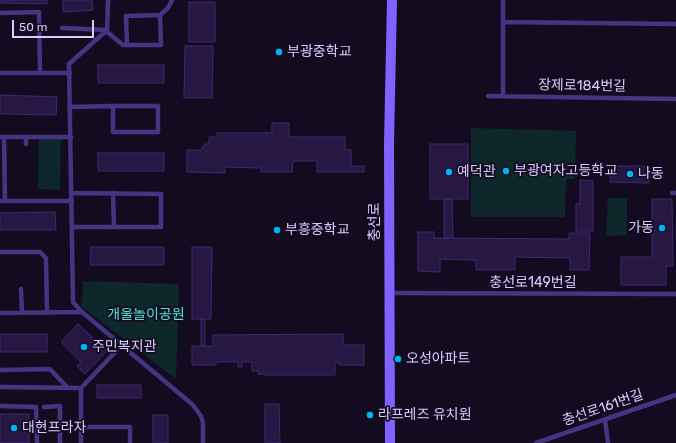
<!DOCTYPE html>
<html>
<head>
<meta charset="utf-8">
<style>
	body { margin:0 }
	#map { position:relative; width:676px; height:443px; overflow:hidden; background:#130c21; font-family:Rubik,sans-serif }
	canvas { display:block }
	.scale { position:absolute; left:12px; top:20px; width:82px; height:18px; box-sizing:border-box; border:2px solid #dacbff; border-top:0; padding-left:5px; font-size:12px; line-height:14px; white-space:nowrap; color:#dacbff; -webkit-text-stroke:3px #130c21; paint-order:stroke }
</style>
</head>
<body>
<div id="map">
<canvas width="676" height="443"></canvas>
<div class="scale">50 m</div>
</div>
<script>
const context = document.querySelector('canvas').getContext('2d');
context.lineJoin = 'round';
function paint(path, color) { context.fillStyle = color; context.fill(path, 'evenodd'); }
const toPath = rows => new Path2D(rows.map(r => 'M' + r).join(''));
function strokePath(path, color, width, dash) { context.strokeStyle = color; context.lineWidth = width; context.lineCap = dash ? 'butt' : 'round'; context.setLineDash(dash || []); context.stroke(path); }
function drawText(font, color, halo, rows, align = 'center') {
  context.font = font + ' Rubik,"Noto Sans KR",sans-serif'; context.lineWidth = 3.5; context.setLineDash([]); context.textBaseline = 'middle'; context.strokeStyle = halo; context.fillStyle = color; for (const [text, x, y, turn = 0] of rows) {
    context.save(); context.translate(x, y); context.rotate((+turn || 0) * Math.PI / 180); context.textAlign = isNaN(turn) ? turn : align; if (halo) context.strokeText(text, 0, 0); context.fillText(text, 0, 0); context.restore();
  }
}
paint(toPath([
	[471,128,576,131,575,179,566,179,565,217,471,217],
	[39,139,61,139,60,190,38,189],
	[608,198,627,198,627,235,606,236],
	[83,281,179,284,176,379,82,307]
]), '#0e272b');
const building = toPath([
	[0,0,47,0,47,4,0,3,0,0],
	[63,0,92,0,93,10,63,12,63,0],
	[189,2,215,2,215,42,189,42,189,2],
	[185,46,213,46,212,98,184,98,185,46],
	[98,65,164,65,164,83,98,83,98,65],
	[0,95,57,97,56,115,0,114,0,95],
	[272,123,289,123,289,137,345,137,345,150,351,150,351,166,364,166,364,172,317,172,317,161,293,161,292,172,261,172,261,168,225,167,225,173,187,172,187,150,202,150,202,148,205,144,209,144,209,137,217,137,217,133,272,133,272,123],
	[430,144,468,144,468,199,430,199,430,144],
	[98,153,164,153,164,171,98,171,98,153],
	[611,166,649,166,649,183,610,182,611,166],
	[580,180,593,181,593,231,576,231,576,204,580,204,580,180],
	[444,199,452,199,453,238,444,238,444,199],
	[652,199,672,199,673,266,666,266,666,285,621,285,621,257,652,257,652,199],
	[55,212,56,230,0,230,0,213,55,212],
	[418,232,434,232,434,238,569,239,569,233,590,233,589,270,570,270,570,258,515,257,515,270,476,270,476,260,440,259,440,272,418,271,418,232],
	[91,247,164,247,164,265,90,265,91,247],
	[192,247,212,247,211,319,192,319,192,247],
	[201,319,205,319,205,346,201,346,201,319],
	[78,324,107,351,85,374,77,366,81,362,61,342,78,324],
	[0,334,47,334,47,352,0,352,0,334],
	[343,334,343,345,364,345,364,365,340,365,340,363,335,363,335,375,264,375,264,374,258,374,258,371,252,371,252,362,242,362,242,367,238,367,238,362,216,362,216,365,192,365,192,346,213,346,213,335,343,334],
	[97,385,141,385,141,398,97,398,97,385],
	[265,404,279,404,280,443,265,443,265,404],
	[0,414,29,414,29,443,0,443,0,414],
	[153,415,168,415,168,443,153,443,153,415]
]);
paint(building, '#271743');
strokePath(building, '#422770', 1);
strokePath(toPath([
	[0,13,39,12,40,73],
	[160,15,168,8,172,0],
	[503,22,676,24],
	[62,28,107,30],
	[106,31,123,45,161,45,160,15,126,16,127,45],
	[0,73,70,73],
	[488,96,676,99],
	[503,96,503,0],
	[113,106,158,106,158,132,113,132,113,106],
	[70,107,113,106],
	[0,137,71,137],
	[4,137,5,201],
	[26,144,26,137],
	[72,193,161,194,161,227,72,227],
	[113,193,114,227],
	[672,193,676,193],
	[0,201,72,201],
	[0,252,40,252,46,258,47,313],
	[21,289,22,313],
	[390,293,676,294],
	[82,312,193,405,201,416,203,423,203,443],
	[0,313,82,312,73,302,69,64,107,30,108,0],
	[0,370,50,369,67,387],
	[0,387,81,388],
	[0,406,36,407,37,443],
	[44,407,60,406,60,443],
	[605,419,608,443],
	[81,427,130,427,130,443],
	[81,443,81,388,121,346],
	[536,443,676,395]
]), '#443482', 4.5);
strokePath(toPath([
	[390,443,389,143,392,0]
]), '#8062ff', 10);
for (const [x, y, r, color] of [
	[279,52,4,"#00b5f6"],
	[506,171,4,"#00b5f6"],
	[449,172,4,"#00b5f6"],
	[630,174,4,"#00b5f6"],
	[662,228,4,"#00b5f6"],
	[277,230,4,"#00b5f6"],
	[84,347,4,"#00b5f6"],
	[398,359,4,"#00b5f6"],
	[370,415,4,"#00b5f6"],
	[14,428,4,"#00b5f6"]
]) { const dot = new Path2D(); dot.arc(x, y, r, 0, 2 * Math.PI); context.fillStyle = color; context.fill(dot); strokePath(dot, '#130c21', 1.5); }
drawText('14px', '#dacbff', '#130c21', [
	["부광중학교",287,52],
	["부광여자고등학교",514,171],
	["예덕관",457,172],
	["나동",638,174],
	["가동",654,228,"right"],
	["부흥중학교",285,230],
	["주민복지관",92,347],
	["오성아파트",406,359],
	["라프레즈 유치원",378,415],
	["대현프라자",22,428]
], 'left');
drawText('14px', '#dacbff', '#130c21', [
	["장제로184번길",582,86,1],
	["충선로",375,222,-90],
	["충선로149번길",533,283],
	["충선로161번길",603,408,-19]
]);
drawText('14px', '#51e5d8', '#130c21', [
	["개울놀이공원",146,315]
]);
</script>
</body>
</html>
